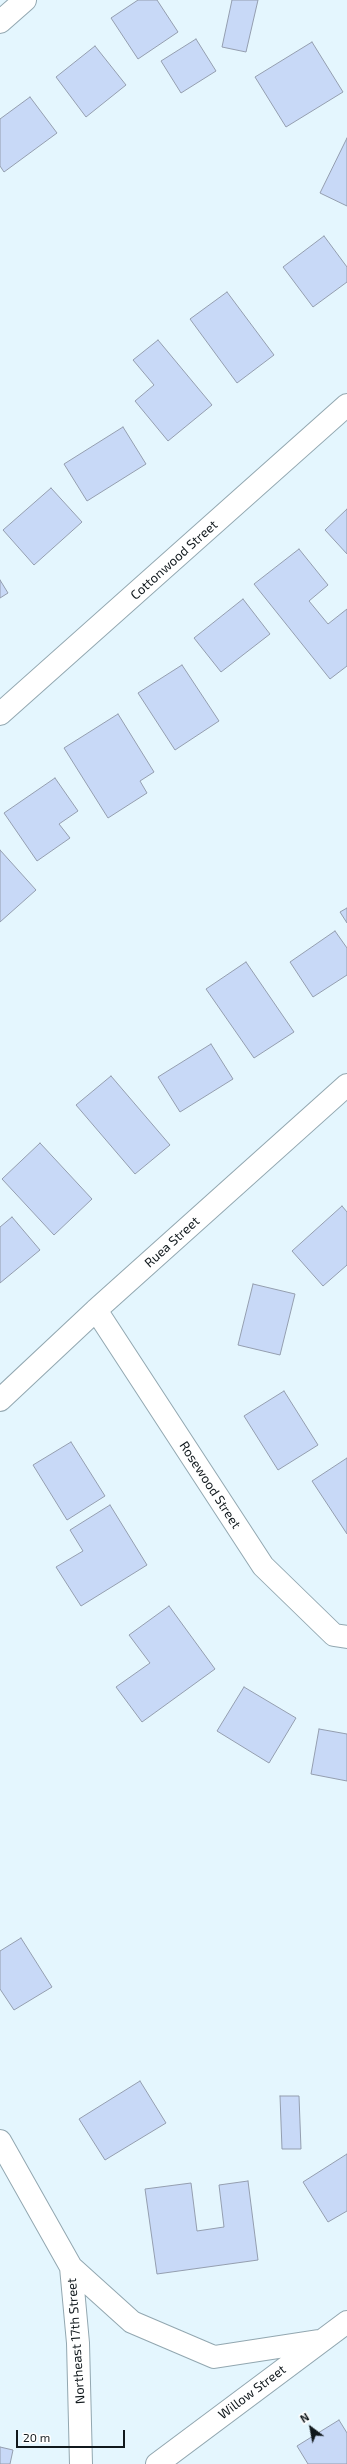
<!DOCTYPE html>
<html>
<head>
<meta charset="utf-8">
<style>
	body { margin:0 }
	#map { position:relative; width:347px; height:2464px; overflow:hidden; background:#e4f6fe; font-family:"Exo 2",sans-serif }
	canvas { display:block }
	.north { position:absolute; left:291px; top:2408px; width:40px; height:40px; -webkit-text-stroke:3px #fff; paint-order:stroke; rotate:328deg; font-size:11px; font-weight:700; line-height:16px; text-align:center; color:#10181c }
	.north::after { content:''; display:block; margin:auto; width:14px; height:18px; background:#10181c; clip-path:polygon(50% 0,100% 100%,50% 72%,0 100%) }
	.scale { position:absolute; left:16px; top:2430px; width:109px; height:18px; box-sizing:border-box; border:2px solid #10181c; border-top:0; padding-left:5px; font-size:12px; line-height:14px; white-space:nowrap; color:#10181c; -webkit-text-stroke:3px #fff; paint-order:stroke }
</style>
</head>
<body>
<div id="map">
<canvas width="347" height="2464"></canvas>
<div class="north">N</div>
<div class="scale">20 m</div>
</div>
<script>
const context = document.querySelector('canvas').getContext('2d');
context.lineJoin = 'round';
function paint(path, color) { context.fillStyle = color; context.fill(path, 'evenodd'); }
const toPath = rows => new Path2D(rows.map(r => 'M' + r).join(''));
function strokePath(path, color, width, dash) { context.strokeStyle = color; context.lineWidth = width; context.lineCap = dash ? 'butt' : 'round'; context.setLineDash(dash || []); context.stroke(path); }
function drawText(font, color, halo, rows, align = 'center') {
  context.font = font + ' "Exo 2",sans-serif'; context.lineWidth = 4; context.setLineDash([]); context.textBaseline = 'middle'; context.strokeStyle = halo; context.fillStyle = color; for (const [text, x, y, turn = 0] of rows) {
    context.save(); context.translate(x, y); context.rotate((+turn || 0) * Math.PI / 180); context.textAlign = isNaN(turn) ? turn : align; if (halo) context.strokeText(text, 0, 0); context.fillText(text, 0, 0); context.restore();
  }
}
const building = toPath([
	[138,0,157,0,178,32,138,59,111,18,138,0],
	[232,0,258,0,246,52,222,47,232,0],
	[196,39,216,71,181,93,161,61,196,39],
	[312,42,343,92,286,127,255,77,312,42],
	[95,46,126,85,86,117,56,77,95,46],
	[30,97,57,133,4,172,0,166,0,119,30,97],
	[347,138,347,206,320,193,347,138],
	[324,236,347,267,347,282,313,307,283,267,324,236],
	[227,292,274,355,237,383,190,319,227,292],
	[158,340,212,405,168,441,135,401,154,385,133,360,158,340],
	[123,427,146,464,87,501,64,464,123,427],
	[51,488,82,522,34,565,3,530,51,488],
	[347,509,347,554,325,530,347,509],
	[299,549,328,585,309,601,328,624,347,609,347,666,330,679,254,584,299,549],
	[0,580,8,593,0,598,0,580],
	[243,599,270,634,221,672,194,638,243,599],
	[182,665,219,721,175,750,138,693,182,665],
	[118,714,154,772,140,781,147,793,108,818,64,748,118,714],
	[55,778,78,811,59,824,70,838,37,861,4,813,55,778],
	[0,850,36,890,0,922,0,850],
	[347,908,347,923,340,912,347,908],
	[335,931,347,948,347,975,313,997,290,962,335,931],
	[246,962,294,1032,254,1058,206,989,246,962],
	[211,1044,233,1079,180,1112,158,1077,211,1044],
	[111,1076,170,1145,135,1174,76,1105,111,1076],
	[40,1143,92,1199,54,1235,2,1179,40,1143],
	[342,1206,347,1212,347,1265,323,1286,292,1251,342,1206],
	[12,1217,40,1250,0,1283,0,1227,12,1217],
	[253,1284,295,1294,280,1355,238,1345,253,1284],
	[284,1391,318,1445,278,1470,244,1416,284,1391],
	[71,1442,105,1496,67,1520,33,1465,71,1442],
	[347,1458,347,1534,312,1481,347,1458],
	[110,1505,147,1565,81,1606,56,1567,83,1551,70,1530,110,1505],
	[169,1606,215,1669,142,1722,116,1687,150,1663,129,1635,169,1606],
	[244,1687,296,1718,269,1763,217,1731,244,1687],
	[319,1729,347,1734,347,1781,311,1774,319,1729],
	[21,1938,52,1987,14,2010,0,1989,0,1951,21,1938],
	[140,2081,166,2123,105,2160,79,2119,140,2081],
	[280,2096,299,2096,301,2149,282,2149,280,2096],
	[347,2154,347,2211,328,2222,303,2182,347,2154],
	[248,2181,258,2260,157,2274,145,2189,191,2183,197,2231,224,2227,219,2185,248,2181],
	[339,2420,347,2433,347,2464,308,2464,297,2446,339,2420],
	[0,2447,13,2450,10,2464,0,2464,0,2447]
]);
paint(building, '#c8d9f7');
strokePath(building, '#949eaf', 1);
const minor = toPath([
	[0,22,25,0],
	[0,714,347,405],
	[96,1310,263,1566,334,1635,347,1637],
	[0,1400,96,1310,347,1085],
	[0,2141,71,2267,78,2343,81,2464],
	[71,2267,132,2322,214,2357,318,2341],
	[157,2464,347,2322]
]);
strokePath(minor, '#92a7b0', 24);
strokePath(minor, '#fff', 22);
drawText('13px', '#10181c', '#fff', [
	["Cottonwood Street",174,560,-42],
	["Ruea Street",172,1242,-42],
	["Rosewood Street",210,1485,57],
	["Northeast 17th Street",76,2341,-94],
	["Willow Street",252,2392,-37]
]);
</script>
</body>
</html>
